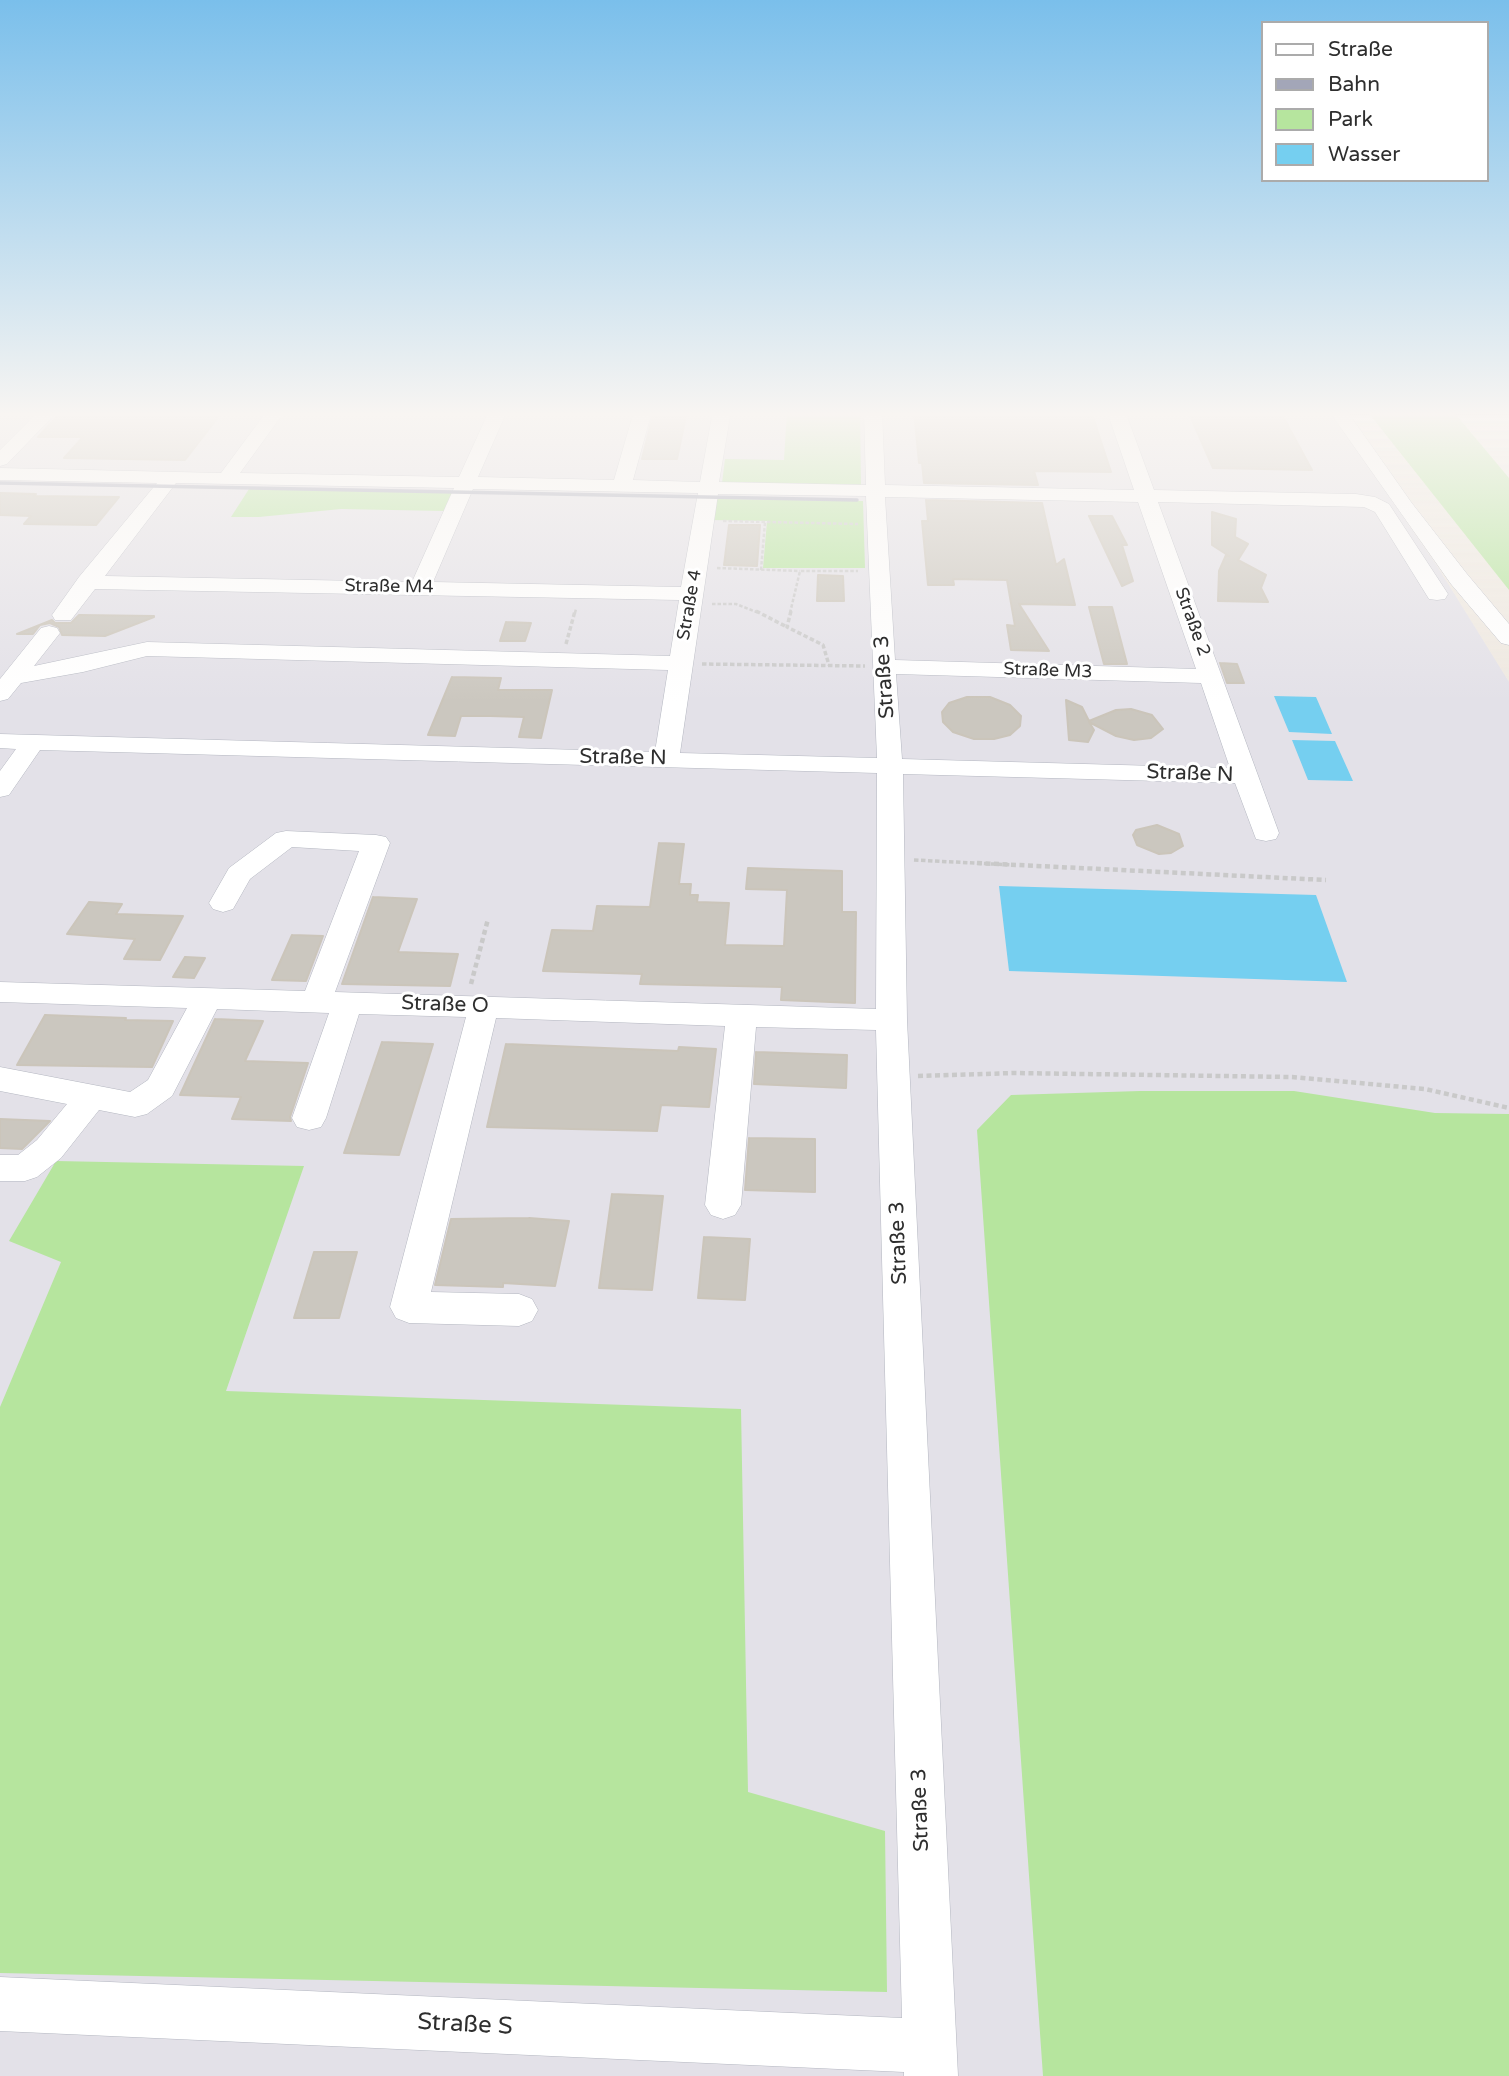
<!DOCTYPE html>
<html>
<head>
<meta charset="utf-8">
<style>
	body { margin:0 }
	#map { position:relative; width:1509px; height:2076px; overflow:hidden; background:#efe9e1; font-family:"Varela Round",sans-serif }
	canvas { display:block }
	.legend { position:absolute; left:1261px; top:21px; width:228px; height:161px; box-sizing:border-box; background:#fff; border:2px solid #ababab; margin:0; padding:9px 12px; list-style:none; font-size:21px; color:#2e2e2e }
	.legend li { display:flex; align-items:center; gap:14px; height:35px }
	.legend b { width:35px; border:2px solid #ababab }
</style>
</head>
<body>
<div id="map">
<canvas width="1509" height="2076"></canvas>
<ul class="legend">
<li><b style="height:9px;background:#fff"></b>Straße</li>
<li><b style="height:9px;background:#a3a6b8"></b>Bahn</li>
<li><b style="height:19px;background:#b6e59e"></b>Park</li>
<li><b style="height:19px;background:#75cff0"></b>Wasser</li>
</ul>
</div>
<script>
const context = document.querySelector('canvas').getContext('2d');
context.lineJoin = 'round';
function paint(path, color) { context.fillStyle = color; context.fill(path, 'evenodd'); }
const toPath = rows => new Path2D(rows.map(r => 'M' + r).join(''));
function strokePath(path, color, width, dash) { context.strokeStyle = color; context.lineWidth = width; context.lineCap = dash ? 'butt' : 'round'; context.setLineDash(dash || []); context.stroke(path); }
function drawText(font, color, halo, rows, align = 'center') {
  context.font = font + ' "Varela Round",sans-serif'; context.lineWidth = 6; context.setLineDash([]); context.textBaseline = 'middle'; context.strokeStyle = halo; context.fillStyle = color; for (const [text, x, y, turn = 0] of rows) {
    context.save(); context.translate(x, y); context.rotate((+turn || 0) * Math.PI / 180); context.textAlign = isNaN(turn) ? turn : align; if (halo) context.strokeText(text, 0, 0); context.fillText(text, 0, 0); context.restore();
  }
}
paint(toPath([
	[0,411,1330,411,1437,566,1509,682,1509,2076,0,2076]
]), '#e3e1e8');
paint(toPath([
	[787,411,860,411,861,485,722,483,725,459,784,460],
	[1367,411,1453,411,1509,478,1509,590],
	[249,489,454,493,444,511,341,509,259,517,231,517],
	[714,499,863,501,865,568,763,568,767,521,710,520],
	[1140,1091,1294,1091,1435,1113,1509,1114,1509,2076,1043,2076,977,1130,1011,1095],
	[56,1161,304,1166,226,1391,741,1409,748,1792,885,1831,887,1992,0,1973,0,1407,61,1262,9,1241]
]), '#b6e59e');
paint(toPath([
	[1274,696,1316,697,1332,734,1289,732],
	[1292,740,1335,741,1353,781,1308,780],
	[999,886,1316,895,1347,982,1009,971]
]), '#75cff0');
const building = toPath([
	[183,411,223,411,185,460,64,458,83,437,38,437,60,413,180,415,183,411],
	[654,411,687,411,677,459,642,459,654,411],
	[914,411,1091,411,1111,472,1034,471,1038,485,924,483,922,463,919,463,914,411],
	[1188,411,1280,411,1312,470,1213,468,1188,411],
	[0,493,36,494,34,496,119,497,96,525,24,524,31,516,0,515,0,493],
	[926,500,1042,503,1056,565,1064,559,1075,605,1019,604,1049,651,1011,650,1007,625,1015,626,1007,580,953,579,954,585,928,585,922,521,928,521,926,500],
	[1212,512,1236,519,1235,537,1248,544,1238,560,1266,575,1261,588,1268,602,1218,601,1219,571,1226,555,1229,556,1212,545,1212,512],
	[1089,516,1112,516,1127,545,1122,545,1133,581,1122,586,1089,516],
	[729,525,760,525,757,566,724,565,729,525],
	[818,575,843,576,844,601,817,601,818,575],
	[1089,607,1112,607,1127,664,1104,664,1089,607],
	[79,615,154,616,154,617,105,636,62,635,59,627,50,623,40,625,33,634,17,634,52,620,55,623,71,623,79,615],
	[506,622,531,623,525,641,500,641,506,622],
	[1220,663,1237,664,1244,683,1227,683,1220,663],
	[452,677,501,678,498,690,552,690,541,738,519,737,524,717,490,716,461,716,455,736,428,735,452,677],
	[967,697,990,697,1010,705,1021,716,1020,726,1010,735,994,739,974,739,953,732,943,722,942,712,949,703,967,697],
	[1066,700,1082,707,1089,721,1116,710,1131,709,1152,715,1163,729,1151,738,1134,740,1116,736,1089,722,1094,730,1088,742,1069,740,1066,700],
	[1157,825,1179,834,1183,846,1171,853,1159,854,1137,845,1133,835,1136,830,1157,825],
	[659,843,684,844,679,884,691,884,690,895,698,895,697,902,729,903,725,945,784,946,787,890,746,889,748,868,842,871,842,912,856,912,855,1003,781,1000,782,987,640,984,642,974,543,971,552,930,593,931,597,906,650,907,659,843],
	[373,897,417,899,398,952,458,954,450,986,342,984,373,897],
	[89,902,122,904,116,914,183,916,160,960,124,959,135,939,67,934,89,902],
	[292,935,323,936,306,981,272,980,292,935],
	[185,957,205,958,194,978,173,977,185,957],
	[45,1015,126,1018,125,1020,173,1021,152,1067,17,1065,45,1015],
	[215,1019,263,1021,245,1061,308,1063,290,1117,291,1121,232,1119,241,1097,180,1095,215,1019],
	[382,1042,433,1044,399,1155,344,1153,382,1042],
	[506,1044,678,1051,679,1047,716,1049,709,1107,661,1105,657,1131,487,1127,506,1044],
	[756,1052,847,1055,846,1088,754,1084,756,1052],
	[0,1119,50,1121,22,1149,0,1148,0,1119],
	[749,1138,815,1139,815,1192,745,1190,749,1138],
	[612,1194,663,1196,652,1290,599,1288,612,1194],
	[529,1218,569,1221,555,1286,503,1283,503,1287,435,1285,451,1219,529,1218],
	[704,1237,750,1239,745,1300,698,1298,704,1237],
	[314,1252,357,1252,339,1318,294,1318,314,1252]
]);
paint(building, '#cbc7bf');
strokePath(building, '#cbc5ba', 2);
const minor = toPath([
	[39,411,58,411,7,464,0,466,0,450,39,411],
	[267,411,285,411,240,473,459,477,489,411,507,411,478,477,614,480,634,411,652,411,633,480,700,482,713,411,731,411,719,482,866,485,864,411,882,411,885,485,1134,490,1107,411,1125,411,1154,490,1356,494,1375,497,1389,504,1448,594,1445,599,1437,600,1429,599,1375,512,1364,507,1158,502,1279,833,1276,839,1266,841,1256,839,1235,783,903,774,907,1020,958,2076,904,2076,904,2072,0,2031,0,1977,902,2018,876,1030,756,1027,741,1205,735,1215,723,1219,711,1215,705,1205,725,1026,496,1018,431,1292,519,1294,532,1299,538,1310,532,1321,519,1326,409,1323,396,1318,390,1307,466,1017,359,1014,326,1118,321,1127,309,1130,297,1127,292,1118,329,1013,217,1009,172,1096,147,1114,135,1117,99,1110,61,1158,37,1177,25,1181,0,1181,0,1155,18,1155,37,1140,67,1104,0,1091,0,1067,130,1092,148,1080,187,1008,0,1002,0,982,305,991,359,851,292,847,250,879,233,909,223,912,213,909,209,903,229,868,276,833,286,831,376,835,386,837,390,843,335,992,876,1009,877,773,40,750,9,795,0,797,0,771,16,749,0,748,0,734,655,752,668,670,147,656,83,672,21,683,8,699,0,701,0,679,41,628,49,626,57,628,60,633,34,666,147,642,670,656,679,600,95,589,71,620,55,620,52,615,79,577,157,483,0,480,0,468,221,473,267,411],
	[176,483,454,488,412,582,105,576,176,483],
	[473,489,698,493,681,587,433,582,473,489],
	[718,494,866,496,877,758,680,753,718,494],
	[885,497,1138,502,1196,669,895,660,885,497],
	[896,674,1201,683,1230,768,902,759,896,674],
	[1329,411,1347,411,1411,502,1467,574,1509,624,1509,645,1501,643,1451,584,1329,411]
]);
strokePath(minor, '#b4b7c1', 1);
strokePath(toPath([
	[723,521,858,524],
	[717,568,800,571],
	[761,570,765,522],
	[712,604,736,604,759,613],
	[575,613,576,609],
	[790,613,800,571,858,571]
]), '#c9c9c9', 2.5, [3.5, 2]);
strokePath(toPath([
	[756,611,787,627],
	[791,611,787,627,823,645,829,665],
	[566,644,575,611],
	[702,664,865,666],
	[914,860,1013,865]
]), '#c9c9c9', 3.5, [4.5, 2.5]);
strokePath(toPath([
	[977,863,1326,880],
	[471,984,488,919],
	[918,1076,1015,1073,1292,1077,1425,1089,1509,1108]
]), '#c9c9c9', 4.5, [5, 3.5]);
paint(minor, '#fff');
strokePath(toPath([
	[0,483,857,500]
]), '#a3a6b8', 3.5);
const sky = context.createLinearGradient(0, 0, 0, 702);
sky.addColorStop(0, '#7abfeb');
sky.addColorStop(0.59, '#f8f5f2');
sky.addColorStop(1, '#f8f5f200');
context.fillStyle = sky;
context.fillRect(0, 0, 1509, 702);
drawText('18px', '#2e2e2e', '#fff', [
	["Straße M4",389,587,1],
	["Straße 4",690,605,-80],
	["Straße 2",1192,622,70],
	["Straße M3",1048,671,2]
]);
drawText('21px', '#2e2e2e', '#fff', [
	["Straße 3",885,677,-94],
	["Straße N",623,758,1],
	["Straße N",1190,774,2],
	["Straße O",445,1005,2],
	["Straße 3",899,1243,-92],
	["Straße 3",921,1810,-92]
]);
drawText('24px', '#2e2e2e', '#fff', [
	["Straße S",465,2025,3]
]);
</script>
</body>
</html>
